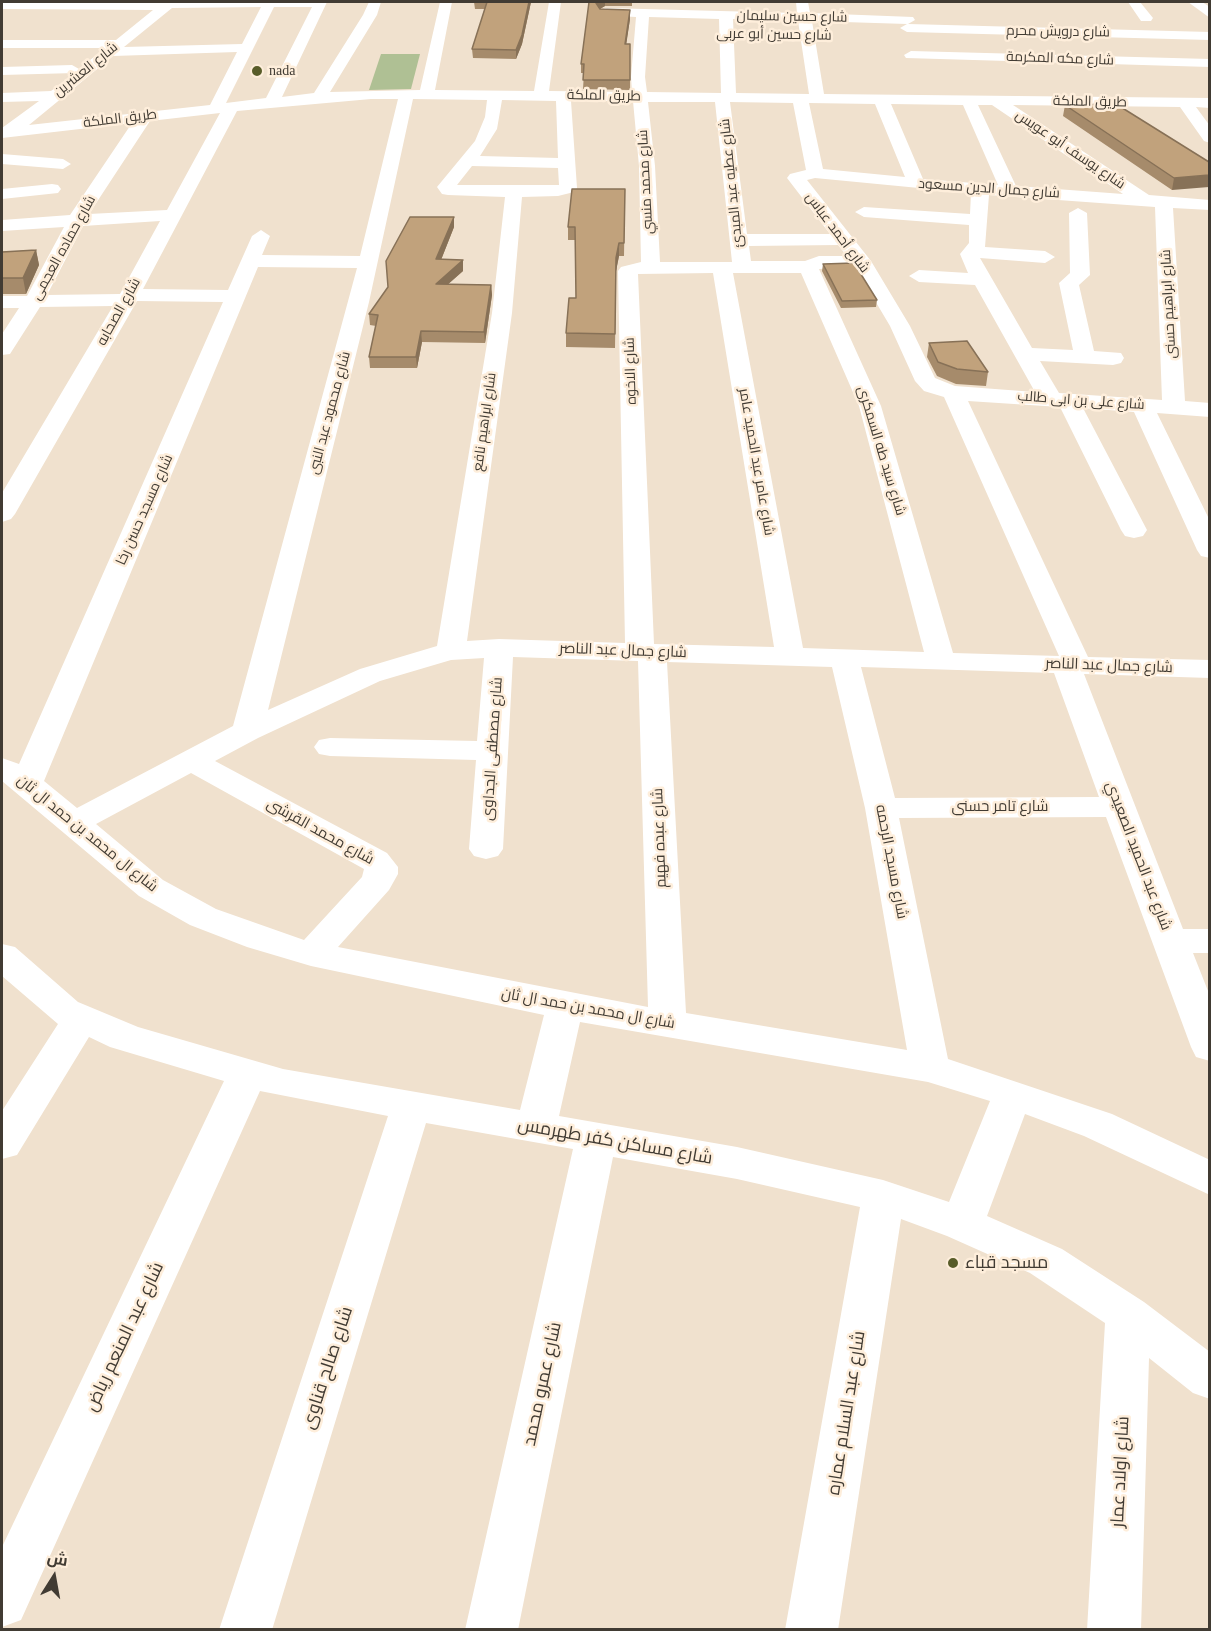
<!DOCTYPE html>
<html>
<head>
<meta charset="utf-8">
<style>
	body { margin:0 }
	#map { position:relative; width:1211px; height:1631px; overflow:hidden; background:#f0e1ce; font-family:"Times New Roman",Cairo,serif }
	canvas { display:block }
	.frame { position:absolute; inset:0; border:3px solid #413b33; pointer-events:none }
	.north { position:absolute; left:24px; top:1547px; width:60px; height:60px; -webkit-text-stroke:4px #feeedb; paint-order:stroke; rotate:11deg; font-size:16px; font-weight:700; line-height:24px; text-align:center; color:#413b33 }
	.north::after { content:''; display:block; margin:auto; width:21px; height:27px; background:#413b33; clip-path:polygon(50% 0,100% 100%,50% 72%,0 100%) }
</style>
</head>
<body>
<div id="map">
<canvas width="1211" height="1631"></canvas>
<div class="frame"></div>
<div class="north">ش</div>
</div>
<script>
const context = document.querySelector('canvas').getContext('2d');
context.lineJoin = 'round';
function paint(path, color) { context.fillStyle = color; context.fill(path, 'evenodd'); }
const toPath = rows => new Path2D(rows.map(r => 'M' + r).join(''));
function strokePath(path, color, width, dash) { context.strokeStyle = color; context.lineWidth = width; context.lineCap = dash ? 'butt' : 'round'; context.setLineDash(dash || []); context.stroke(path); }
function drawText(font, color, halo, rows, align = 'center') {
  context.font = font + ' "Times New Roman",Cairo,serif'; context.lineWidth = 5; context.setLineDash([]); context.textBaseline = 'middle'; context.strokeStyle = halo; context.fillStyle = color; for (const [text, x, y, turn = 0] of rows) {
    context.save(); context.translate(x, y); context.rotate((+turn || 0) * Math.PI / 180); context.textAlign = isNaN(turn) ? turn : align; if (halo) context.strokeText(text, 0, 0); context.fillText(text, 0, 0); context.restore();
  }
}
paint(toPath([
	[381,54,420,54,411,89,369,90]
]), '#afc094');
paint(toPath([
	[2,2,327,2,282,97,314,93,363,15,369,2,381,2,377,15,330,92,420,90,440,2,452,2,435,90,534,91,549,2,561,2,549,91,632,92,631,77,636,17,600,15,598,12,605,8,797,13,796,2,808,2,810,13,913,17,915,20,908,24,1210,32,1210,40,907,32,900,28,907,24,812,21,824,94,1210,98,1210,108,1196,107,1210,126,1210,143,1204,141,1180,107,1013,105,1149,195,1210,200,1210,210,1173,208,1185,401,1210,403,1210,417,1157,413,1210,521,1210,558,1201,556,1197,550,1134,412,1083,408,1147,530,1143,536,1134,538,1125,536,1121,530,1060,407,968,401,1088,657,1210,660,1210,678,1084,674,1183,929,1210,929,1210,953,1193,953,1210,996,1210,1061,1196,1057,1191,1047,1106,817,899,818,948,1059,1112,1114,1210,1160,1210,1195,1084,1136,1025,1114,987,1216,1062,1249,1144,1302,1210,1352,1210,1399,1193,1393,1149,1358,1141,1630,1087,1630,1105,1323,1030,1273,947,1236,901,1219,838,1630,785,1630,860,1207,737,1179,613,1157,518,1630,465,1630,573,1149,426,1123,272,1630,219,1630,388,1116,260,1091,21,1620,2,1627,2,1547,224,1081,110,1047,89,1037,17,1155,2,1159,2,1111,58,1024,2,976,2,944,15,947,78,1002,138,1027,283,1069,520,1110,544,1015,311,966,247,947,190,925,139,896,2,781,2,758,19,764,223,302,137,301,15,514,11,519,2,522,2,493,113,306,40,307,10,354,2,355,2,334,19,308,2,308,2,296,27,296,64,227,2,231,2,220,70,215,132,123,2,138,2,128,39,101,2,102,2,93,51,91,75,73,2,75,2,67,72,65,79,69,105,48,2,48,2,40,116,40,153,10,2,9,2,2],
	[261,7,242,44,124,47,172,8,261,7],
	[274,7,312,7,266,98,226,103,274,7],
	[649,17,719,19,721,93,647,92,645,77,649,17],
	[733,19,798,21,809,94,736,93,733,19],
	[237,52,210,105,29,125,113,56,237,52],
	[371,99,398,99,360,256,262,255,270,236,261,230,252,236,228,290,143,289,237,111,371,99],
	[413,99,487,100,485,117,475,141,437,187,442,194,448,195,505,197,492,313,437,646,360,669,268,710,369,302,413,99],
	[502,100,556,101,558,158,480,156,497,129,502,100],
	[571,101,633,101,639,166,641,262,621,267,618,271,625,643,499,639,467,641,512,313,522,197,558,196,574,192,577,188,571,101],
	[648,102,715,102,732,262,660,262,655,166,648,102],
	[730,102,793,103,806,170,790,174,787,178,830,234,747,234,730,102],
	[809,103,875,104,905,177,823,169,809,103],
	[891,104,963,105,998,185,923,179,891,104],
	[978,105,992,105,1123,194,1016,186,978,105],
	[220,113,167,210,89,214,150,121,220,113],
	[472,166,558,168,559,185,457,185,472,166],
	[815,178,971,193,970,214,864,207,855,212,864,217,969,225,969,243,960,254,968,273,919,270,909,276,919,282,975,285,1035,392,955,386,935,378,910,326,871,261,807,180,815,178],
	[989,195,1155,207,1162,400,1059,393,1040,361,1113,365,1121,363,1124,358,1121,353,1094,351,1079,285,1090,275,1087,213,1078,208,1069,213,1070,273,1059,283,1073,350,1032,348,980,258,1045,263,1055,257,1045,251,985,247,989,195],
	[160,221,120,294,47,295,83,226,160,221],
	[838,245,847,256,819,256,805,261,751,261,749,246,838,245],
	[258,267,357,268,233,726,77,808,44,781,258,267],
	[855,267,890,326,915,381,924,391,944,397,1059,656,953,653,881,406,819,269,855,267],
	[713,273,774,647,654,644,638,274,713,273],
	[733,273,801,273,859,406,924,652,803,648,733,273],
	[513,657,638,661,648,1007,338,947,389,890,398,874,398,867,387,853,215,761,258,738,380,681,451,660,484,658,477,741,330,738,319,740,314,747,319,754,330,756,476,760,469,849,474,856,486,859,498,856,503,849,513,657],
	[667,662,832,667,865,808,907,1050,686,1013,667,662],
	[861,667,1054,673,1099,797,895,798,861,667],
	[191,773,364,869,362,877,304,940,216,909,163,880,96,824,191,773],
	[580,1022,928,1082,990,1101,949,1202,883,1180,737,1147,559,1116,580,1022],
	[1128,2,1140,2,1153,18,1151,21,1141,21,1128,2],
	[1188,2,1202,2,1210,7,1210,18,1188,2],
	[911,51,1210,59,1210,67,906,58,904,55,911,51],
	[2,154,63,159,71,164,63,169,2,164,2,154],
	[52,184,58,185,61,189,58,193,2,199,2,189,52,184]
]), '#fff');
paint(toPath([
	[474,2,531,2,522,44,516,59,473,58,472,49,485,9,475,9],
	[589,2,632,2,632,6,605,6,600,9,630,10,630,19,626,44,630,44,630,90,583,89,584,73,581,73,581,64],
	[1065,105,1209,162,1172,190,1063,116],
	[625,189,624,256,619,256,616,271,615,348,566,347,566,333,576,298,576,240,568,240,568,227],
	[454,217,454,227,441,260,463,260,463,271,448,284,491,285,492,295,485,343,422,342,417,368,370,368,369,357,376,326,370,325,369,314,388,287],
	[36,250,39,265,26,294,2,294,2,295,2,252],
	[823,264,877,300,876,307,841,308,822,271],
	[929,343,988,372,986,386,956,384,937,376,927,357]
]), '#a68b6b');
paint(toPath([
	[529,2,531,2,522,44,516,59,516,50],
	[598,2,605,2,605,6,596,11,596,3],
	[630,10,630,19,625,53,625,44],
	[1209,175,1209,187,1172,190,1174,178],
	[454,217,454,227,437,270,436,259],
	[619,243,619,256,616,271,615,348,616,258],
	[36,250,39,265,26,294,23,278],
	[463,260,463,271,436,295,436,284],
	[491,285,492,295,485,343,484,332],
	[421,331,422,342,417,368,416,357]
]), '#877157');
const building = toPath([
	[487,2,529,2,522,35,516,50,472,49,487,2],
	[589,2,598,2,596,3,600,9,630,10,625,44,630,44,630,80,583,80,584,64,581,64,589,2],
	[1116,104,1209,162,1209,175,1174,178,1065,105,1116,104],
	[572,189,625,189,624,243,619,243,616,258,615,334,566,333,569,298,576,298,575,227,568,227,572,189],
	[410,217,454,217,436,259,463,260,436,284,491,285,484,332,421,331,416,357,369,357,378,315,369,314,388,287,386,261,410,217],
	[36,250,23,278,2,278,2,252,36,250],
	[854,263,877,300,842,301,823,264,854,263],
	[967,341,988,372,957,369,938,362,929,343,967,341]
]);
paint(building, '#c1a27c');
strokePath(building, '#877157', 1.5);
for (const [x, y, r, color] of [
	[257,71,6,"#585c29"],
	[953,1263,6,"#585c29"]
]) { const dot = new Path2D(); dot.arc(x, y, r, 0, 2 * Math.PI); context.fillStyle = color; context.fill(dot); strokePath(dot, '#feeedb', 2); }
drawText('14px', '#413b33', '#feeedb', [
	["شارع حسين سليمان",792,17,1],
	["شارع درويش محرم",1058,32,1],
	["شارع حسين أبو عربى",774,35,1],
	["شارع مكه المكرمة",1060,59,2],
	["شارع العشرين",86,70,-39],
	["طريق الملكة",604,96,1],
	["طريق الملكة",1090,102,1],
	["طريق الملكة",120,119,-7],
	["شارع يوسف أبو عويس",1070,150,34],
	["شارع محمد منسي",646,182,-93],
	["شارع عطيه عبد المبدئ",732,183,-96],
	["شارع جمال الدين مسعود",989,189,4],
	["شارع أحمد عباس",837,233,53],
	["شارع حماده العجمى",64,248,-61],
	["شارع ابراهيم حسنى",1169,304,-93],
	["شارع الصحابه",119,312,-61],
	["شارع الاخوه",631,371,-92],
	["شارع على بن ابى طالب",1081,401,4],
	["شارع محمود عبد النبى",330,413,-75],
	["شارع ابراهيم نافع",485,422,-82],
	["شارع سيد طه السمكرى",881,451,73],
	["شارع عامر عبد الحميد عامر",756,462,80],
	["شارع مسجد حسن رخا",145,510,-66]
]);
drawText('14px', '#413b33', '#feeedb', [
	["nada",269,71]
], 'left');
drawText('15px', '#413b33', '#feeedb', [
	["شارع جمال عبد الناصر",623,651,2],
	["شارع جمال عبد الناصر",1109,666,2],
	["شارع مصطفى الجداوى",493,749,-86],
	["شارع تامر حسنى",1000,807],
	["شارع محمد القرشى",320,832,29],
	["شارع ال محمد بن حمد ال ثان",87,834,39],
	["شارع عبده فهيم",660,838,-92],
	["شارع عبد الحميد الصعيدي",1138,856,69],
	["شارع مسجد الرحمه",891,862,79],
	["شارع ال محمد بن حمد ال ثان",588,1009,10]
]);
drawText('18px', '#413b33', '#feeedb', [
	["شارع مساكن كفر طهرمس",615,1142,10],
	["شارع عبد المنعم رياض",125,1337,-65],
	["شارع صالح قناوى",328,1368,-72],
	["شارع عمرو محمد",543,1384,-78],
	["شارع عبد السلام عماره",847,1413,-81],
	["شارع اولاد عمار",1121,1472,-87]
]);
drawText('18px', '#413b33', '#feeedb', [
	["مسجد قباء",965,1263]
], 'left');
</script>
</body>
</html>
